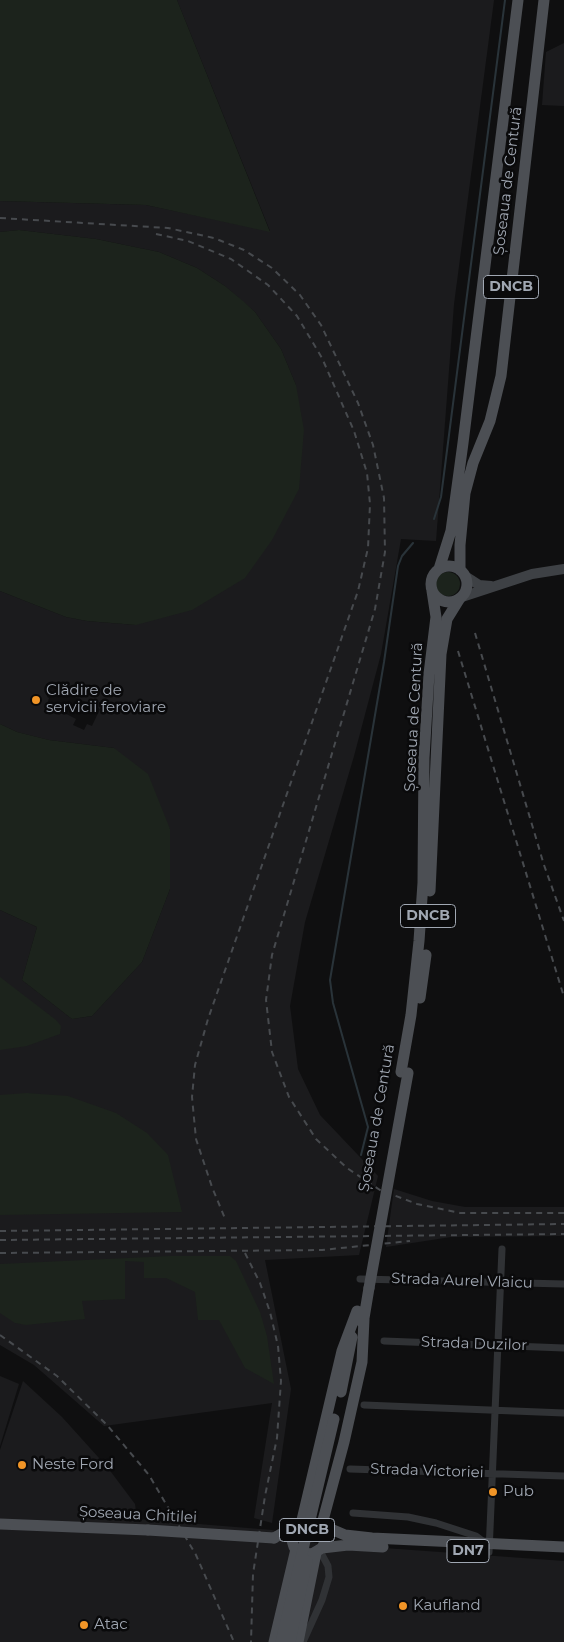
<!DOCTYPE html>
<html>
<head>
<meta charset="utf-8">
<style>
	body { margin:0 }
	canvas { display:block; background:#0f0f10 }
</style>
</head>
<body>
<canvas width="564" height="1642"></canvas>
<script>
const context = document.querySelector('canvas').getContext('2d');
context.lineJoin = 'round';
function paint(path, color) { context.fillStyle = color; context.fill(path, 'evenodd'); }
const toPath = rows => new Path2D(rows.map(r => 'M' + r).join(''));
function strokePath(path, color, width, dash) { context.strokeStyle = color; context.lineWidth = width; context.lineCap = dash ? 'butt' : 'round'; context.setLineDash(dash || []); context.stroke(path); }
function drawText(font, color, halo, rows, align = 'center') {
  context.font = font + ' Montserrat,sans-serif'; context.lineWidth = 5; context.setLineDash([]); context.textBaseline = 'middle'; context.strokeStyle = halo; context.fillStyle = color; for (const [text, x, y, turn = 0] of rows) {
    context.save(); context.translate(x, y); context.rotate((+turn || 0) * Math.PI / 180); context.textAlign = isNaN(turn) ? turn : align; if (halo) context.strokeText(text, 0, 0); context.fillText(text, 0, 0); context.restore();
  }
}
paint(toPath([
	[177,0,494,0,454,304,436,541,401,539,381,654,354,756,305,922,290,1006,298,1069,320,1115,378,1176,359,1255,265,1260,291,1389,272,1523,254,1518,272,1403,104,1426,34,1365,0,1345,0,910,37,927,22,980,72,1019,92,1016,142,962,170,889,170,829,114,748,49,740,17,732,0,724,0,591,66,617,87,621,136,625,296,385,281,349,255,312,225,286,197,268,159,252,96,239,19,230,0,232,0,201,146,205,270,231],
	[52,686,100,709,92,726,87,724,84,730,73,725,76,719,47,704,49,698,47,697],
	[564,43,564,106,542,105,546,52],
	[394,1189,432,1201,465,1207,564,1207,564,1236,451,1237,386,1247],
	[0,1376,19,1384,0,1446],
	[23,1381,62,1417,108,1468,135,1504,137,1519,272,1530,315,1543,564,1561,564,1642,0,1642,0,1450]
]), '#1b1b1d');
paint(toPath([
	[0,0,177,0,270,232,146,205,0,201],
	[19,230,96,239,159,252,197,268,225,286,243,301,255,312,281,349,296,385,304,430,299,489,272,540,245,578,192,610,136,625,87,621,66,617,0,591,0,232],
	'436 584a12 12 0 1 1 24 0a12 12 0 1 1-24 0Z',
	[0,724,17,732,49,740,114,748,148,774,170,829,170,889,142,962,92,1016,72,1019,22,980,37,927,0,910],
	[0,977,56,1020,61,1026,60,1034,27,1046,0,1050],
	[27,1093,68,1096,116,1113,147,1133,168,1155,182,1212,0,1215,0,1095],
	[170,1256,230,1256,236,1261,260,1312,267,1336,274,1384,245,1368,219,1320,198,1320,195,1292,166,1278,144,1278,144,1262,125,1261,125,1299,82,1301,85,1319,26,1325,15,1323,0,1313,0,1264]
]), '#1c231c');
strokePath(toPath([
	[434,519,441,497,505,0],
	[361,1155,368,1127,333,1003,330,980,384,662,398,566,402,556,413,543]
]), '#293339', 2);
strokePath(toPath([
	[360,1279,564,1284],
	[384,1341,564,1348],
	[364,1405,564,1413],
	[350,1469,564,1476],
	[353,1513,408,1517,436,1523,476,1536,484,1542],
	[489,1552,502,1249],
	[303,1642,322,1600,329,1577,328,1566,320,1551]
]), '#303235', 7);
strokePath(toPath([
	[465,576,479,585,491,586],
	[462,597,532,574,564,569]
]), '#3e4145', 10);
strokePath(toPath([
	'431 584a18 18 0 1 1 36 0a18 18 0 1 1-36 0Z',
	[439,569,451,531,463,443,518,0],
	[460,570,460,545,465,493,473,463,490,421,501,376,544,0],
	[430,891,441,654,447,619,460,598],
	[420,998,426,955],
	[401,1072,411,1015,419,941,423,883,424,758,429,674,436,617,432,591],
	[363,1324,369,1288],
	[341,1392,352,1337],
	[302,1520,342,1351,357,1311],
	[0,1524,148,1530],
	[322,1524,344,1442,362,1362,364,1319],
	[294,1526,291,1537,294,1547,303,1553,312,1554,322,1548,326,1540,326,1531,322,1524],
	[324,1526,345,1535,372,1538,564,1547],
	[274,1538,307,1519],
	[322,1548,348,1545,383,1547],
	[274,1642,296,1549],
	[298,1642,316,1553]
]), '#4c4f54', 11);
strokePath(toPath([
	[0,218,168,228,214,238,244,250,272,268,300,295,321,325,358,403,373,445,384,498,385,552,375,609,272,955,266,1000,272,1052,289,1097,316,1139,347,1168,380,1190,417,1204,460,1213,564,1213],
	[156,234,188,241,231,259,268,285,297,316,322,358,354,431,367,473,370,504,368,548,358,591,208,1019,195,1065,192,1097,196,1139,212,1187,226,1221],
	[475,633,544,865,564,921],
	[458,651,564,997],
	[0,1231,564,1224],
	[0,1240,564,1234],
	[0,1253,322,1250,410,1241],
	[245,1253,260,1283,270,1312,278,1346,281,1381,277,1438,265,1496,253,1574,251,1642],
	[0,1335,57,1376,107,1425,149,1475,196,1555,234,1642]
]), '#474a4e', 2, [6, 5]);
strokePath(toPath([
	[369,1288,408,1073],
	[148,1530,274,1538],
	[281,1642,334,1419],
	[290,1642,307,1561]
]), '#4c4f54', 11);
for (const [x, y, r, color] of [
	[36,700,5,"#f19527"],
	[22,1465,5,"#f19527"],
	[493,1492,5,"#f19527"],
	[403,1606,5,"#f19527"],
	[84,1625,5,"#f19527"]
]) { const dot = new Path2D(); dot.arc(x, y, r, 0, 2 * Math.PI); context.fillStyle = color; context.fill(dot); strokePath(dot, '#0a0a0b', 2); }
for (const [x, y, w] of [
	[511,287,55],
	[428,916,55],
	[307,1530,55],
	[468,1551,42]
]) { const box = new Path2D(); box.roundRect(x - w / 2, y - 11.5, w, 23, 4); context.fillStyle = '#0a0a0b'; context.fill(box); strokePath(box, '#a0a7b2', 1); }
drawText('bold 14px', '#a0a7b2', null, [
	["DNCB",511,287],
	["DNCB",428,916],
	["DNCB",307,1530],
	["DN7",468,1551]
]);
drawText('15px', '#a0a7b2', '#0a0a0b', [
	["Șoseaua de Centură",508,181,-83],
	["Șoseaua de Centură",414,717,-87],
	["Șoseaua de Centură",377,1118,-80],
	["Strada Aurel Vlaicu",462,1281,2],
	["Strada Duzilor",474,1344,2],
	["Strada Victoriei",427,1471,2],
	["Șoseaua Chitilei",138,1515,3]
]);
drawText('15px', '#a0a7b2', '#0a0a0b', [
	["Clădire de",46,691],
	["servicii feroviare",46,708],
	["Neste Ford",32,1465],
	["Pub",503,1492],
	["Kaufland",413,1606],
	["Atac",94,1625]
], 'left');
</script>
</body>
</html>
